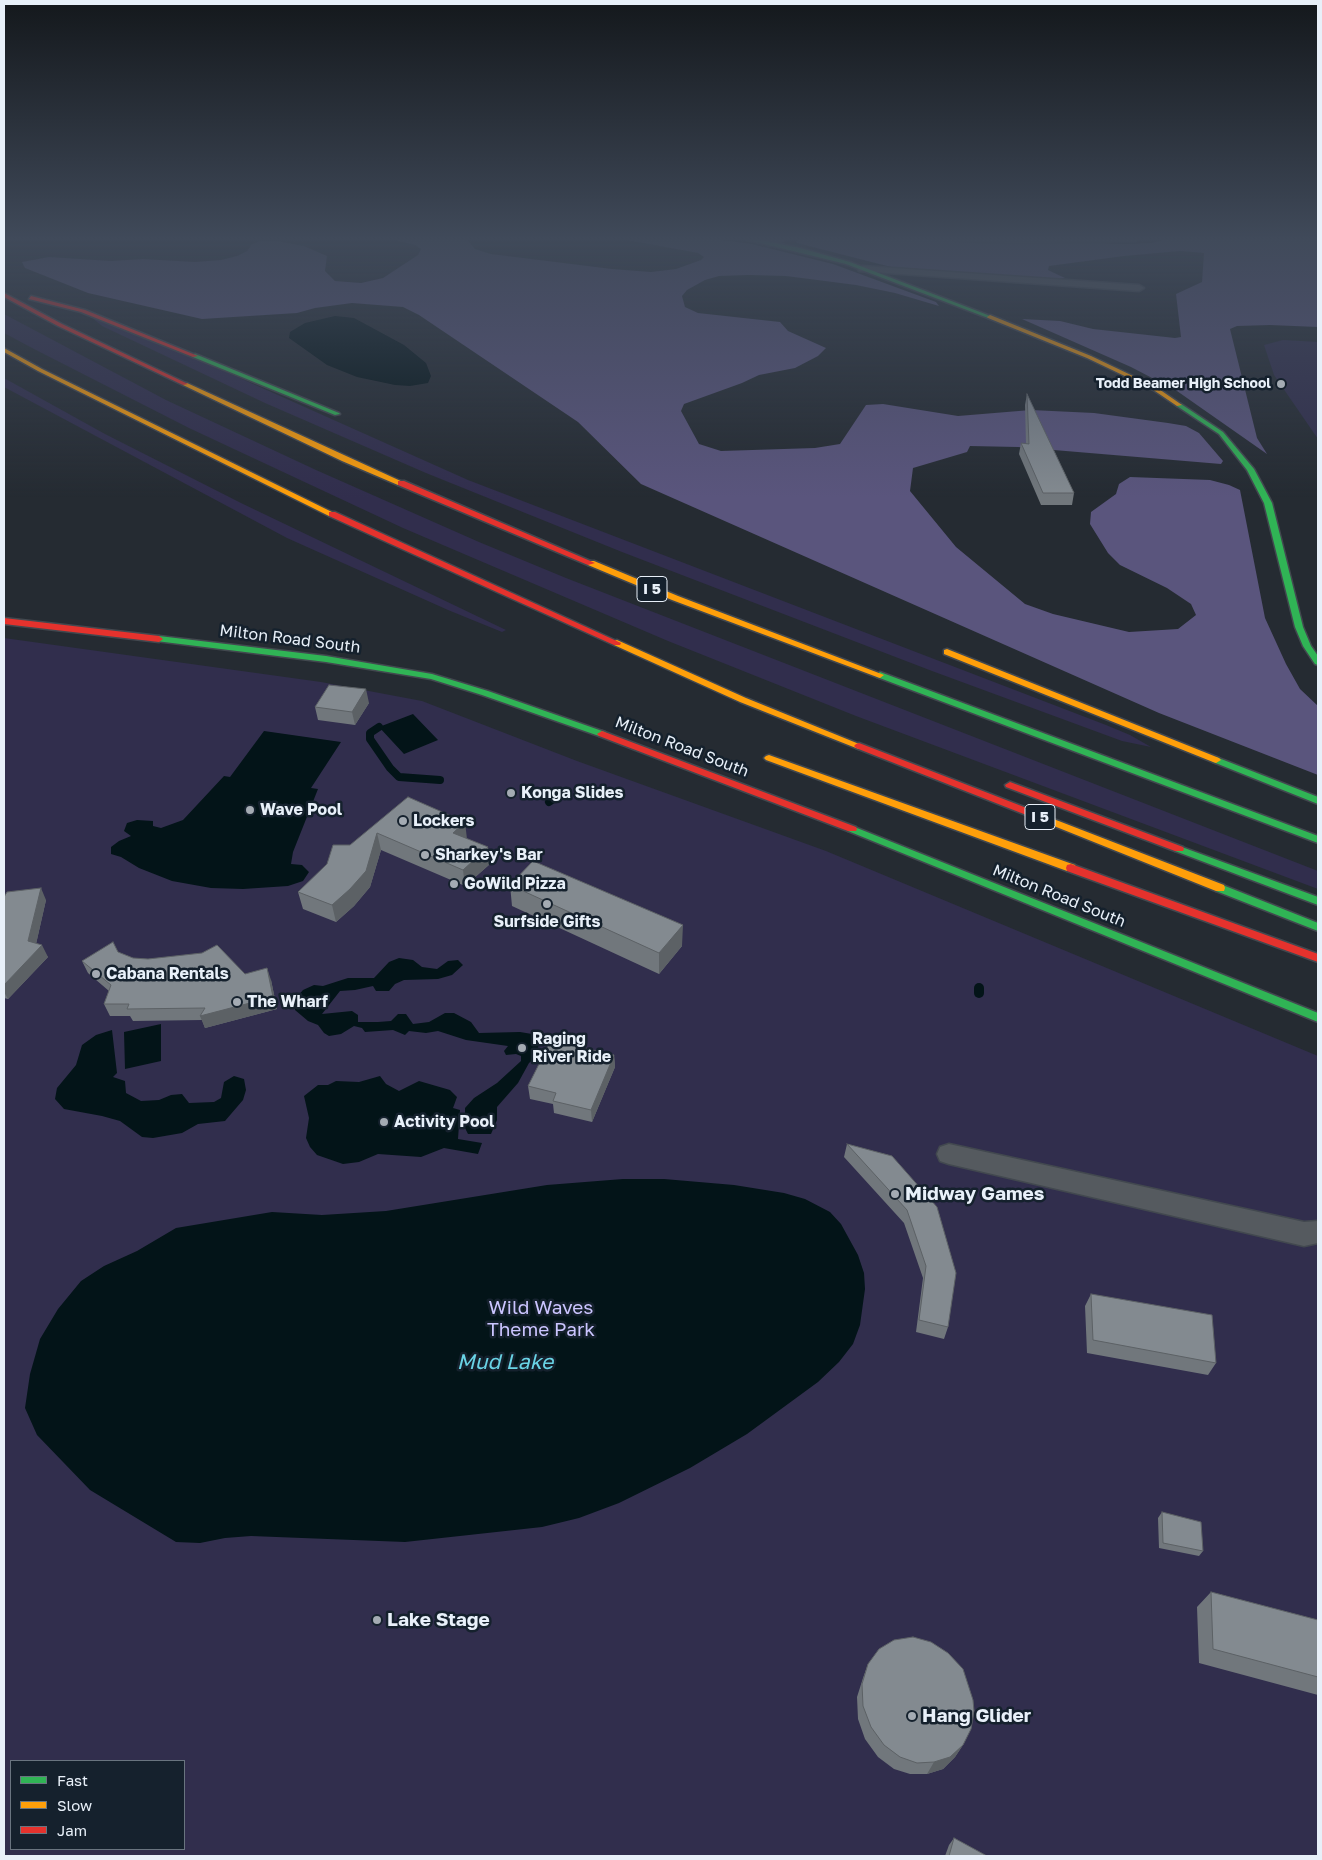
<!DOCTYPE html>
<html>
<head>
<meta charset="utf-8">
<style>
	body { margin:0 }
	#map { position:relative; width:1322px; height:1860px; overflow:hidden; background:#252b32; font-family:"Golos Text",sans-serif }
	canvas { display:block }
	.frame { position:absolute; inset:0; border:5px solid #e8f0f9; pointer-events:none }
	.legend { position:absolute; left:10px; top:1760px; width:175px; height:90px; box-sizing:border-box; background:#15212d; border:1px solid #69747f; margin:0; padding:6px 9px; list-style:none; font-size:15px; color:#e8f0f9 }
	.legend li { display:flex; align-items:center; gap:10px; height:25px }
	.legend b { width:25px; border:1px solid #69747f }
</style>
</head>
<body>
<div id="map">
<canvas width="1322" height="1860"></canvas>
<div class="frame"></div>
<ul class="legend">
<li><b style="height:6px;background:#30b455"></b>Fast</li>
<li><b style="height:6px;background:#ff9f0a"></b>Slow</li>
<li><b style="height:6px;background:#e5322d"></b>Jam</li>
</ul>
</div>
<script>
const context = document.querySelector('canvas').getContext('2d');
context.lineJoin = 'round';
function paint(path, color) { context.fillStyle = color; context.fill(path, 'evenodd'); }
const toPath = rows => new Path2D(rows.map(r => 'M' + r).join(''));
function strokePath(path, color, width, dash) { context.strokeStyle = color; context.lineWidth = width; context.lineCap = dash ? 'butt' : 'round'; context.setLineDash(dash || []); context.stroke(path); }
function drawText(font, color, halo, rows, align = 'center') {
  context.font = font + ' "Golos Text",sans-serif'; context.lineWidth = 5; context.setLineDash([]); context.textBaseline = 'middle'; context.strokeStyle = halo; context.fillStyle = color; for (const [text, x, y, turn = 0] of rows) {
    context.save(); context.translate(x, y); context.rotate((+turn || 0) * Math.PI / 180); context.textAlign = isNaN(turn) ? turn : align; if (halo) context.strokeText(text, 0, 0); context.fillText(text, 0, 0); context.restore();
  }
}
paint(toPath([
	[4,314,166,400,316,470,479,542,566,578,1318,871,1318,889,856,716,668,641,403,528,189,428,34,349,4,333],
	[90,316,157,341,468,480,1106,725,1130,735,1151,747,1122,741,932,671,622,552,426,473,265,403,102,326],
	[1283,340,1318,342,1318,439,1274,375,1264,345],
	[4,378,105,434,241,503,506,630,502,632,448,610,287,538,4,387],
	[4,638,321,682,422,701,577,761,826,851,1318,1056,1318,1856,4,1856],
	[11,1761,184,1761,184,1849,11,1849]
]), '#312e4d');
paint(toPath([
	[386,238,466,238,475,249,491,254,612,269,651,272,676,269,701,260,704,257,698,253,616,238,721,240,752,244,833,264,936,302,939,306,895,293,856,285,786,276,749,275,719,276,705,280,687,290,682,296,685,307,698,313,780,322,788,331,826,348,818,356,795,368,759,375,742,383,684,404,681,411,699,444,721,451,815,448,840,444,866,405,883,404,958,416,1031,410,1094,413,1168,423,1186,426,1199,433,1223,461,1221,464,1018,447,970,446,967,452,913,468,910,491,956,547,1025,604,1053,614,1129,632,1178,629,1196,615,1191,604,1167,588,1120,565,1108,553,1090,524,1091,512,1116,494,1119,484,1130,477,1210,480,1229,485,1240,490,1265,618,1286,664,1300,689,1318,706,1318,775,1159,713,641,484,578,422,419,315,403,307,352,303,315,308,297,313,202,319,88,293,25,268,22,262,49,257,111,261,143,259,195,262,221,260,237,256,247,251,252,244,261,241,277,241,304,246,327,256,325,271,335,281,361,283,383,278,418,255,421,249,415,245],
	[803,238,909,238,1127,244,1151,243,1173,238,1318,238,1318,327,1270,325,1237,326,1230,329,1257,438,1267,454,1177,391,1131,367,1022,319,1060,321,1093,329,1175,338,1181,337,1176,294,1202,282,1204,253,1180,251,1124,256,1049,266,1048,270,1065,278,1055,279,891,267,797,243,796,241]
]), '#5a557d');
paint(toPath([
	[335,316,354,318,404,345,426,363,431,376,428,383,410,386,395,385,357,377,327,365,289,338,290,332,305,323],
	[413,714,438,740,404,754,379,727],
	[264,731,341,742,311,788,318,789,293,852,291,864,302,865,309,872,303,881,288,886,243,889,211,888,172,881,139,868,121,857,111,854,111,847,119,841,131,836,124,831,127,823,137,820,153,821,153,826,161,828,183,820,224,776,230,777],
	[399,958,413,960,422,967,437,969,448,961,458,960,463,965,452,975,438,979,404,980,395,984,389,991,376,991,373,986,355,990,340,991,322,1014,352,1011,358,1015,358,1022,378,1022,391,1021,398,1014,406,1014,413,1024,429,1022,445,1013,454,1013,471,1022,479,1033,520,1032,532,1034,540,1039,536,1057,529,1063,518,1083,497,1107,497,1120,491,1134,468,1134,465,1128,465,1108,474,1098,497,1083,521,1061,521,1056,516,1054,506,1055,504,1051,508,1046,466,1040,438,1031,426,1033,409,1031,405,1035,393,1030,365,1032,362,1028,354,1026,341,1034,329,1036,324,1033,318,1025,308,1021,295,1010,295,999,303,990,314,985,323,986,348,978,374,978,389,962],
	[161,1024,161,1061,125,1069,124,1032],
	[112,1030,117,1073,113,1077,125,1081,126,1093,141,1101,159,1100,171,1095,182,1094,189,1103,214,1102,221,1098,224,1082,234,1076,244,1079,246,1090,243,1100,225,1121,198,1124,182,1133,153,1138,142,1137,120,1121,102,1116,64,1109,55,1099,57,1088,76,1065,82,1045,96,1035],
	[380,1076,386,1084,399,1091,419,1081,450,1090,457,1097,453,1108,460,1110,458,1139,482,1143,478,1154,444,1148,421,1157,378,1154,359,1162,343,1164,317,1155,310,1147,306,1138,309,1118,304,1096,318,1085,328,1085,336,1081,359,1082],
	[623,1179,664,1179,734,1185,784,1193,805,1199,830,1212,841,1224,858,1255,864,1273,865,1289,860,1325,853,1344,839,1362,818,1382,747,1434,690,1468,619,1503,579,1518,542,1527,405,1542,251,1536,225,1538,200,1543,176,1542,90,1490,37,1435,25,1408,30,1374,40,1339,58,1309,81,1281,104,1266,137,1251,176,1228,272,1212,322,1215,386,1211,547,1185]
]), '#031418');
strokePath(toPath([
	[379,727,370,733,370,739,390,768,399,777,440,780],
	[549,802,552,800]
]), '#031418', 8);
strokePath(toPath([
	[979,988,979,993]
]), '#031418', 10);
const street = toPath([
	[774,238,788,238,769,246,764,243,774,238],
	[950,238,1140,238,1135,241,1018,243,955,241,950,238],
	[863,266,1139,285,1144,288,1139,291,859,271,858,269,863,266],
	[949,1144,1304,1222,1318,1221,1318,1243,1304,1246,949,1164,940,1161,937,1154,940,1147,949,1144]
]);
const fast = toPath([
	[740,238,751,238,800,248,850,262,993,317,988,318,846,264,740,238],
	[195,354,339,413,340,414,335,415,193,357,192,356,195,354],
	[1177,404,1181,404,1223,432,1254,469,1272,503,1303,627,1311,646,1318,656,1318,665,1315,664,1303,646,1295,627,1264,503,1247,470,1219,434,1177,406,1177,404],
	[159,636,326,656,432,674,488,691,605,732,607,734,605,736,599,736,482,695,431,679,326,662,156,641,156,637,159,636],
	[880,672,1318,836,1318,843,877,677,876,675,880,672],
	[1216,757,1318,797,1318,804,1213,762,1211,760,1216,757],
	[852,826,1318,1013,1318,1022,848,831,847,829,848,827,852,826],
	[1179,846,1318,897,1318,905,1175,851,1174,849,1175,847,1179,846],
	[1220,884,1318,923,1318,931,1216,891,1215,888,1220,884]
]);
const slow = toPath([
	[990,315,1091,356,1156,387,1182,405,1177,406,1152,389,1087,358,988,318,987,317,990,315],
	[4,348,42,369,336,514,329,516,38,371,4,352,4,348],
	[183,383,187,383,405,483,398,485,342,461,183,385,183,383],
	[588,561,594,561,678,596,884,675,880,678,877,677,672,600,588,565,588,561],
	[617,640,746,698,864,746,859,749,856,748,740,702,614,645,614,641,617,640],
	[947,649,1219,758,1221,760,1216,763,1213,762,944,654,944,650,947,649],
	[769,755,1075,865,1076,868,1075,871,1067,871,766,760,764,758,766,756,769,755],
	[1038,813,1224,885,1225,888,1224,891,1216,891,1034,818,1033,816,1038,813]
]);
const jam = toPath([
	[4,293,62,324,188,384,183,385,58,326,4,297,4,293],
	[31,296,85,310,198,356,193,357,81,312,29,299,31,296],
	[398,481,404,481,595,563,588,565,398,485,398,481],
	[329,512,335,512,621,643,620,645,614,645,329,516,329,512],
	[4,618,159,636,163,639,159,642,4,624,4,618],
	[602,731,856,827,857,829,856,831,848,831,599,736,597,734,602,731],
	[859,743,1042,814,1043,816,1038,819,1034,818,856,748,854,746,856,744,859,743],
	[1010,782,1183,847,1184,849,1183,851,1175,851,1006,787,1005,785,1010,782],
	[1071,864,1318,954,1318,962,1067,871,1066,868,1067,865,1071,864]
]);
strokePath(street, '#42484f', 3);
strokePath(fast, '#42484f', 3);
strokePath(slow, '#42484f', 3);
strokePath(jam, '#42484f', 3);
paint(street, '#555a5f');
paint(fast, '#30b455');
paint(slow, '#ff9f0a');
paint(jam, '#e5322d');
paint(toPath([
	[1027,394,1074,493,1072,505,1041,505,1019,454,1021,443,1026,444,1025,405],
	[369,703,355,725,318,720,315,707],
	[408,797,467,839,488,847,490,864,465,886,381,850,370,887,354,906,336,922,303,909,298,892],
	[510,885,682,946,659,974,512,906],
	[4,897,46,900,36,944,48,957,8,999,4,998],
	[118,952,133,958,245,974,271,980,277,1009,205,1028,202,1020,133,1021,130,1016,110,1016,104,1004,109,991,88,973,82,961],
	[614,1055,615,1067,592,1122,554,1113,553,1104,530,1099,528,1086],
	[847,1144,892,1156,948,1327,944,1339,916,1332,923,1278,904,1223,844,1157],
	[1091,1294,1216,1363,1208,1375,1087,1353,1085,1306],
	[1162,1512,1203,1551,1199,1556,1159,1548,1158,1518],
	[1211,1592,1318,1620,1318,1695,1199,1663,1197,1607],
	[868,1664,963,1745,955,1757,943,1769,927,1774,910,1774,894,1769,878,1757,865,1739,858,1719,857,1697,863,1678],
	[954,1838,987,1856,945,1856,949,1845]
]), '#71777c');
paint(toPath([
	[366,689,369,703,355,725,352,712],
	[465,822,467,839,453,833],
	[377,833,381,850,370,887,354,906,336,922,332,905],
	[488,847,490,864,465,886,463,870],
	[41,888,46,900,34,953,28,941],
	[683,925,682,946,659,974,659,953],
	[42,945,48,957,8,999,4,992,4,985],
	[267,968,271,980,277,1009,205,1028,200,1016],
	[614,1055,615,1067,592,1122,591,1110],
	[963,1745,955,1757,943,1769,927,1774,934,1762]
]), '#5c6165');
const building = toPath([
	[1027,394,1074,493,1043,493,1021,443,1029,444,1027,394],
	[329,685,366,689,352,712,315,707,329,685],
	[408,797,465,822,453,833,488,847,463,870,377,833,366,871,350,889,332,905,298,892,327,864,333,845,350,845,408,797],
	[533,861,683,925,659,953,510,885,533,861],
	[41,888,28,941,42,945,4,985,4,897,7,892,41,888],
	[113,942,118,952,133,958,148,959,202,953,217,945,245,974,267,968,273,997,200,1016,205,1008,127,1009,129,1004,104,1004,111,985,82,961,113,942],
	[551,1040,614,1055,591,1110,553,1101,556,1093,528,1086,551,1040],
	[847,1144,892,1156,937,1207,956,1273,948,1327,919,1320,926,1266,907,1210,847,1144],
	[1091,1294,1212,1315,1216,1363,1093,1340,1091,1294],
	[1162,1512,1201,1522,1203,1551,1163,1543,1162,1512],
	[1211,1592,1318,1620,1318,1677,1213,1649,1211,1592],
	[913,1637,931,1642,948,1653,963,1669,973,1700,974,1711,971,1729,963,1745,950,1757,934,1762,917,1763,900,1757,884,1745,871,1727,863,1706,862,1684,868,1664,879,1649,894,1640,913,1637],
	[954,1838,987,1856,949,1856,954,1838]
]);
paint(building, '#838a90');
strokePath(building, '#5c6165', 1);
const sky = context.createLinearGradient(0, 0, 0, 498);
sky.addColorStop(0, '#14181c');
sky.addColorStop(0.48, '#404a5a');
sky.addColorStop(1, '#404a5a00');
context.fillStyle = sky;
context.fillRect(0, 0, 1322, 498);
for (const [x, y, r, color] of [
	[1281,384,5,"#a4abb3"],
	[511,793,5,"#a4abb3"],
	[250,810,5,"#a4abb3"],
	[403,821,5,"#a4abb3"],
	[425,855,5,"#a4abb3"],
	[454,884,5,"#a4abb3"],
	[547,904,5,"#a4abb3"],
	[96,974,5,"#a4abb3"],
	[237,1002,5,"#a4abb3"],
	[522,1048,5,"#a4abb3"],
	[384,1122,5,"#a4abb3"],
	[895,1194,5,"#a4abb3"],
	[377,1620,5,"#a4abb3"],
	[912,1716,5,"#a4abb3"]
]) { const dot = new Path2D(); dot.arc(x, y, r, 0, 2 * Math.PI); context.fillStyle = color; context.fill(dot); strokePath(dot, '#15212d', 2); }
drawText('bold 14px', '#e8f0f9', '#15212d', [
	["Todd Beamer High School",1271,384]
], 'right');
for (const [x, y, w] of [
	[652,589,30],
	[1040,817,30]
]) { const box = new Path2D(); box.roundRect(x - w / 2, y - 12.5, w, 25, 4); context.fillStyle = '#15212d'; context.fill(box); strokePath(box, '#e8f0f9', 1); }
drawText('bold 15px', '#e8f0f9', null, [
	["I 5",652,589],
	["I 5",1040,817]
]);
drawText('16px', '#e8f0f9', '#15212d', [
	["Milton Road South",290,639,7],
	["Milton Road South",682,747,21],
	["Milton Road South",1059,896,22]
]);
drawText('bold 16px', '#e8f0f9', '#15212d', [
	["Konga Slides",521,793],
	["Wave Pool",260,810],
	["Lockers",413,821],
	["Sharkey's Bar",435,855],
	["GoWild Pizza",464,884],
	["Surfside Gifts",547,922,"center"],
	["Cabana Rentals",106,974],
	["The Wharf",247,1002],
	["Raging",532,1039],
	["River Ride",532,1057],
	["Activity Pool",394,1122]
], 'left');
drawText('bold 19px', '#e8f0f9', '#15212d', [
	["Midway Games",905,1194],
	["Lake Stage",387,1620],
	["Hang Glider",922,1716]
], 'left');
drawText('19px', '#cbc5ff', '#15212d', [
	["Wild Waves",541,1308],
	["Theme Park",541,1330]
]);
drawText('italic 21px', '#69d3e5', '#15212d', [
	["Mud Lake",505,1362]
]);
</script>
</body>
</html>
